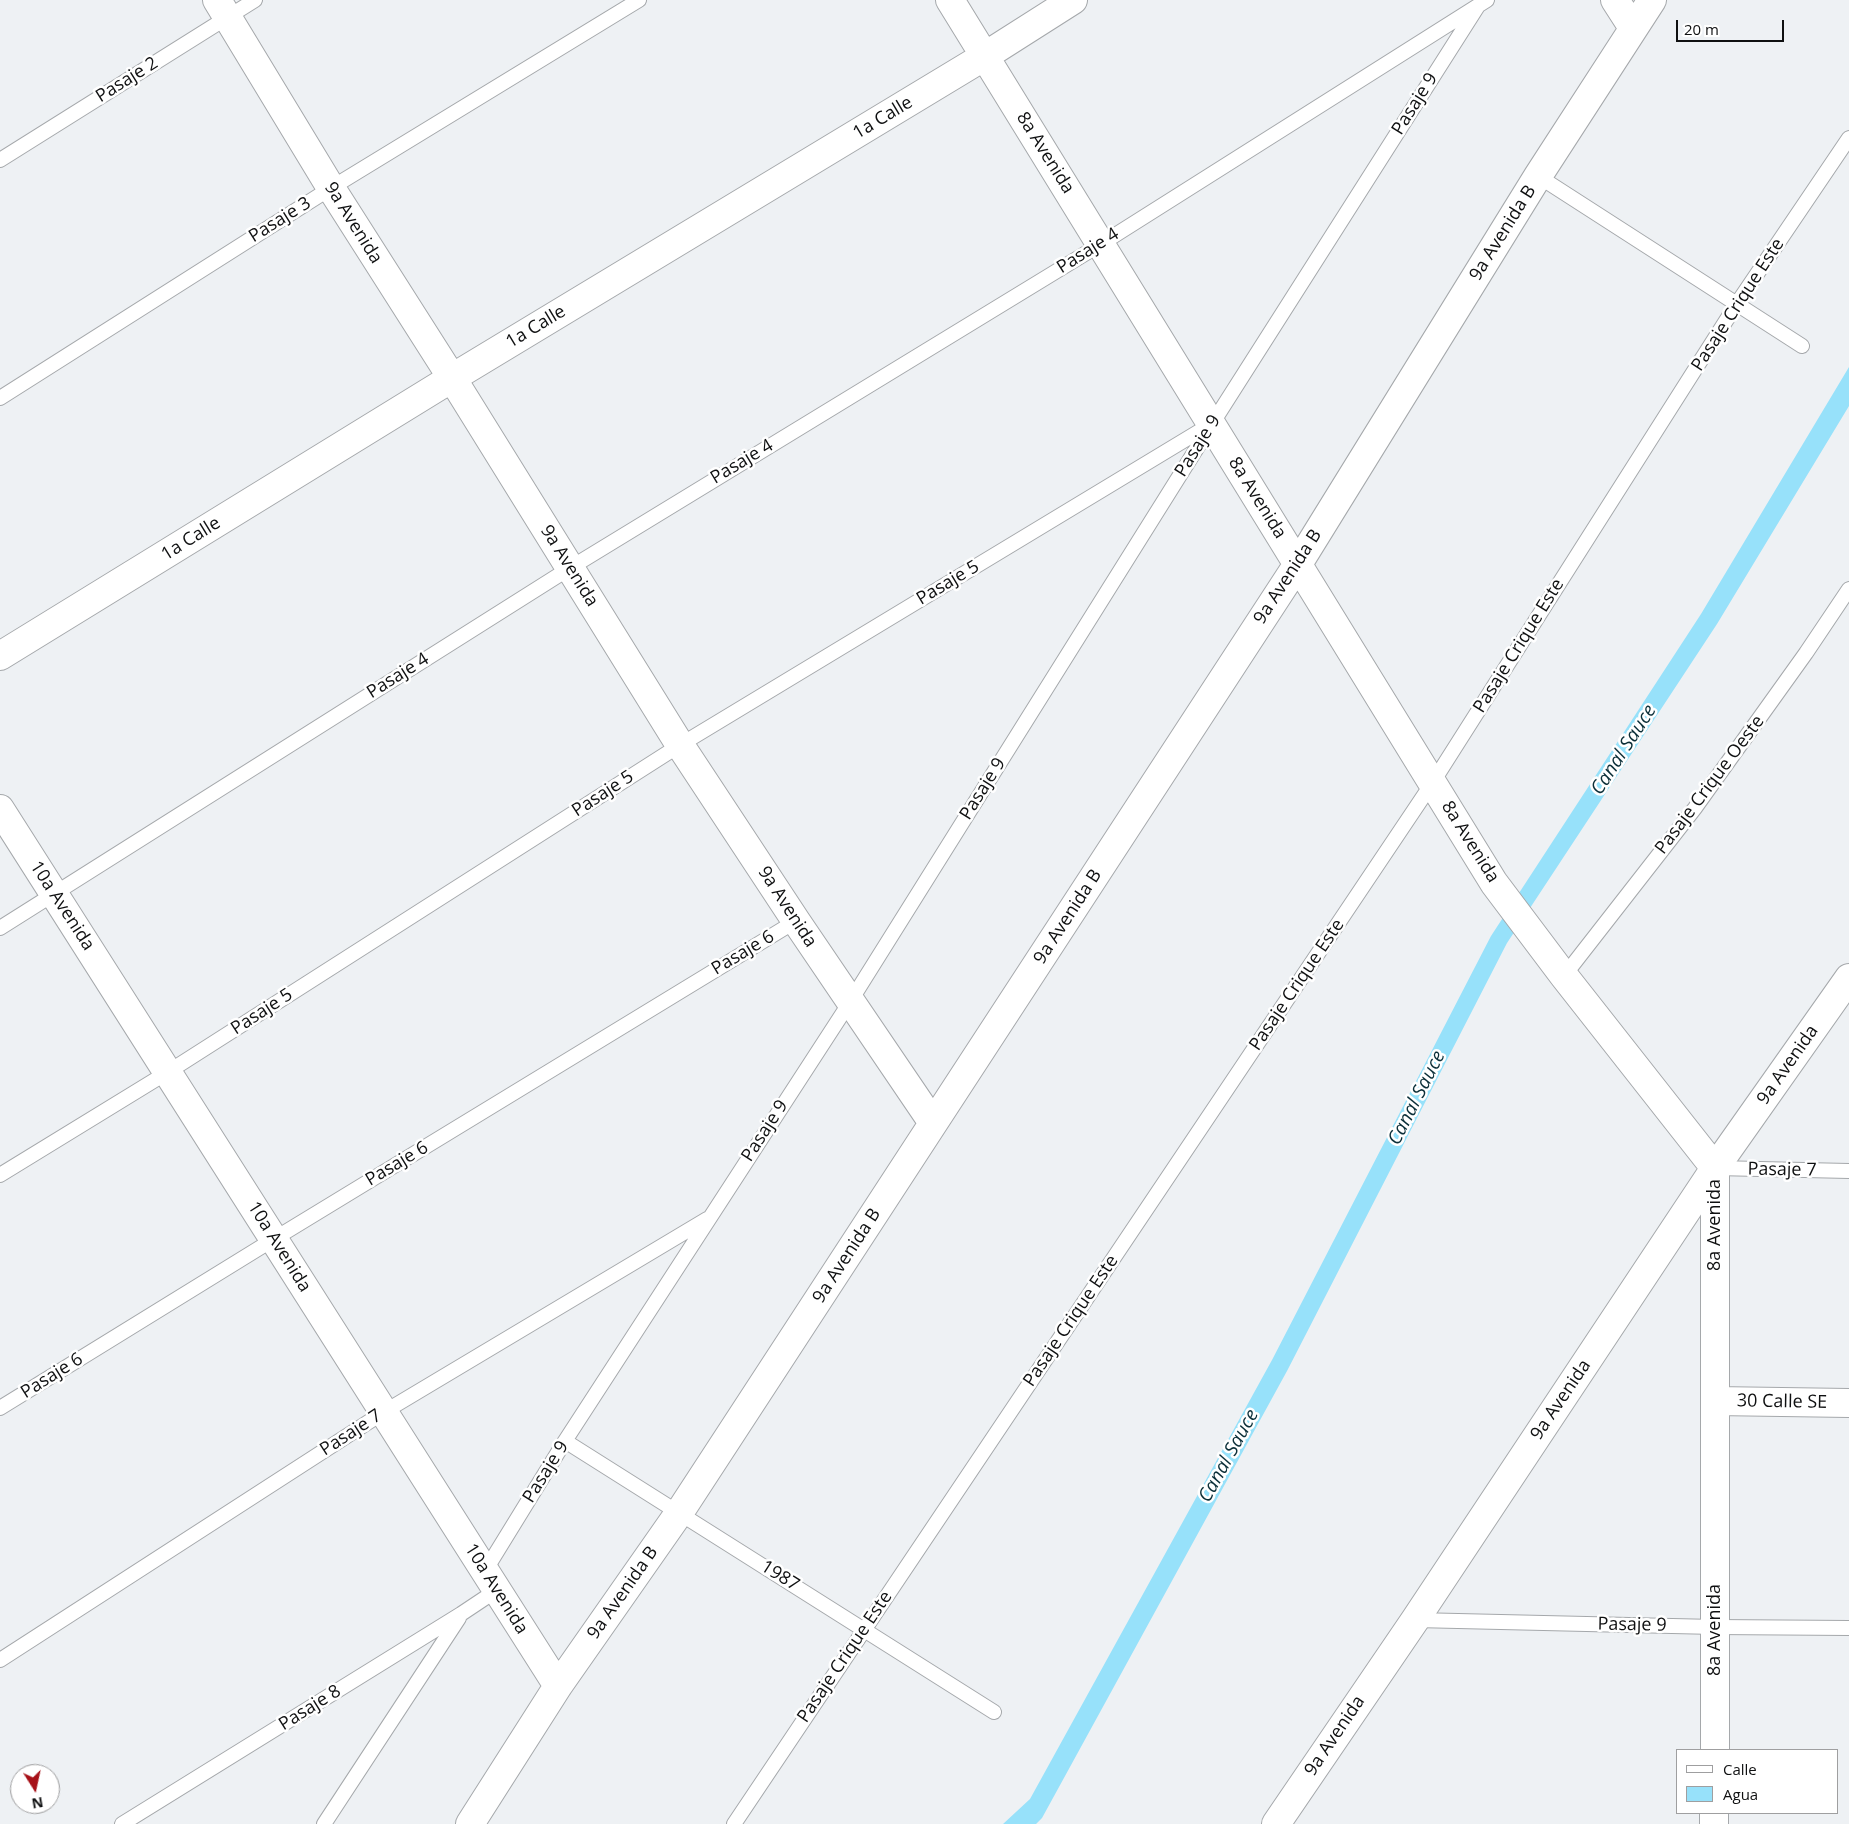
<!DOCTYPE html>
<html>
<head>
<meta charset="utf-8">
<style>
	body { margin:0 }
	#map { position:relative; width:1849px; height:1824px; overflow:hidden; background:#eef1f4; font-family:"Open Sans",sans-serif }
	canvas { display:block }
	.legend { position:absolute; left:1676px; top:1749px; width:162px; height:65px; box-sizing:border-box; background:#fff; border:1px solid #9f9fa0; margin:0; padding:6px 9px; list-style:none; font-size:15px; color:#0f1011 }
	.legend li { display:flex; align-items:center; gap:10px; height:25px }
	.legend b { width:25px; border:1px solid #9f9fa0 }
	.north { position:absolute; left:10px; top:1764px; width:50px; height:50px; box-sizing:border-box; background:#fff; border:1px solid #9f9fa0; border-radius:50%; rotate:170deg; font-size:14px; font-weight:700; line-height:20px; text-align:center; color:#0f1011 }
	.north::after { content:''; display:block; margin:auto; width:18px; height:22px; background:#a71118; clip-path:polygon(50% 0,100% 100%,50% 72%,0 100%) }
	.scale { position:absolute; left:1676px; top:20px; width:108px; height:22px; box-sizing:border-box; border:2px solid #0f1011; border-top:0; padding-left:6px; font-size:15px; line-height:18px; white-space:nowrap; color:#0f1011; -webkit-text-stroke:4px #fff; paint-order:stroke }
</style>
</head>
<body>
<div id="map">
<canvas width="1849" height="1824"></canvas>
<ul class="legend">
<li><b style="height:6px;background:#fff"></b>Calle</li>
<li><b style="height:14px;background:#97e1fa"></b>Agua</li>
</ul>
<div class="north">N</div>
<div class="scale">20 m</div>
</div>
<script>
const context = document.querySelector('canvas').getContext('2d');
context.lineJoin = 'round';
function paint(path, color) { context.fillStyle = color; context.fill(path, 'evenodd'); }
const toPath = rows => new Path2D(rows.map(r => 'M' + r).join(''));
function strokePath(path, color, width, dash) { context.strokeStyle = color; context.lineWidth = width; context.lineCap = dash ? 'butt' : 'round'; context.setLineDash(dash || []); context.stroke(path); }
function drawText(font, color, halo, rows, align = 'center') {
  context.font = font + ' "Open Sans",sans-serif'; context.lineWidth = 5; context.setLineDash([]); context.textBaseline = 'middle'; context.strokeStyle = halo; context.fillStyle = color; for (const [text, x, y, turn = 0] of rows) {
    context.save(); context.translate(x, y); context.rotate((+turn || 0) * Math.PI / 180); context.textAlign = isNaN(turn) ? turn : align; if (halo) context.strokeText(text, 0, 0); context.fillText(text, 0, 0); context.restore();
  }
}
paint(toPath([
	[1849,367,1849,406,1717,624,1507,943,1287,1371,1042,1818,1036,1824,1003,1824,1030,1799,1272,1360,1491,936,1701,614]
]), '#97e1fa');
const lane = toPath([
	[0,160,255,0],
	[1538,176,1802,346],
	[0,398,331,188,639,0],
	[0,928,570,568,1101,244,1487,0],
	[1564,976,1695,808,1806,653,1849,589],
	[1715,1168,1849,1171],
	[0,1175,168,1072,680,745,1208,426],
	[0,1408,274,1239,796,921],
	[565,1441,994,1712],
	[485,1571,565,1441,850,1002,1212,424,1478,6],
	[1415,1620,1715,1627,1849,1628],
	[0,1660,384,1412,707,1219],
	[122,1824,461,1614,497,1590],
	[324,1824,459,1618],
	[734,1824,1433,782,1736,305,1849,138]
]);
const street = toPath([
	[217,0,331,188,452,378,680,745,796,921,933,1123],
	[950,0,1494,883,1564,976,1715,1168,1715,1750],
	[1615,0,1633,28],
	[0,656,452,378,985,56,1073,0],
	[0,809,558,1686],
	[1715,1401,1849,1403],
	[470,1824,558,1686,679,1513,1298,564,1538,176,1652,0],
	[1276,1824,1415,1620,1715,1168,1849,978],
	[1714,1824,1714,1813]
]);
strokePath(lane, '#a5a8ab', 16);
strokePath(street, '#a5a8ab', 30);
strokePath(lane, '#fff', 14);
strokePath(street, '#fff', 28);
drawText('18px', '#0f1011', '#fff', [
	["Pasaje 2",127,80,-32],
	["Pasaje 9",1415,104,-58],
	["1a Calle",883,118,-31],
	["8a Avenida",1045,153,58],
	["Pasaje 3",280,220,-32],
	["9a Avenida",353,223,58],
	["9a Avenida B",1503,233,-58],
	["Pasaje 4",1088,251,-32],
	["Pasaje Crique Este",1738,305,-57],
	["1a Calle",536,327,-31],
	["Pasaje 9",1198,446,-58],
	["Pasaje 4",742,462,-31],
	["8a Avenida",1257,498,58],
	["1a Calle",191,539,-32],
	["9a Avenida",569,566,58],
	["9a Avenida B",1288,577,-57],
	["Pasaje 5",948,583,-31],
	["Pasaje Crique Este",1519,646,-58],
	["Pasaje 4",398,676,-32],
	["Pasaje Crique Oeste",1710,785,-53],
	["Pasaje 9",983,789,-58],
	["Pasaje 5",603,794,-33],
	["8a Avenida",1470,842,58],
	["10a Avenida",62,906,57],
	["9a Avenida",787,907,57],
	["9a Avenida B",1068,917,-57],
	["Pasaje 6",743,953,-31],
	["Pasaje Crique Este",1297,985,-56],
	["Pasaje 5",262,1012,-33],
	["9a Avenida",1788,1065,-55],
	["Pasaje 9",765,1131,-57],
	["Pasaje 6",397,1164,-31],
	["Pasaje 7",1782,1170,1],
	["8a Avenida",1715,1225,-90],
	["10a Avenida",279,1247,58],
	["9a Avenida B",847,1256,-57],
	["Pasaje Crique Este",1071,1321,-56],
	["Pasaje 6",52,1376,-32],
	["9a Avenida",1561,1400,-56],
	["30 Calle SE",1782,1402,1],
	["Pasaje 7",351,1433,-33],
	["Pasaje 9",546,1472,-58],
	["1987",780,1576,32],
	["10a Avenida",496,1589,58],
	["9a Avenida B",623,1593,-55],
	["Pasaje 9",1632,1625,1],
	["8a Avenida",1715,1630,-90],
	["Pasaje Crique Este",845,1657,-56],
	["Pasaje 8",310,1708,-32],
	["9a Avenida",1335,1736,-56]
]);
drawText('italic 19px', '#0b2f39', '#fff', [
	["Canal Sauce",1624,750,-57],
	["Canal Sauce",1417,1098,-63],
	["Canal Sauce",1229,1456,-61]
]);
</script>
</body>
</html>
